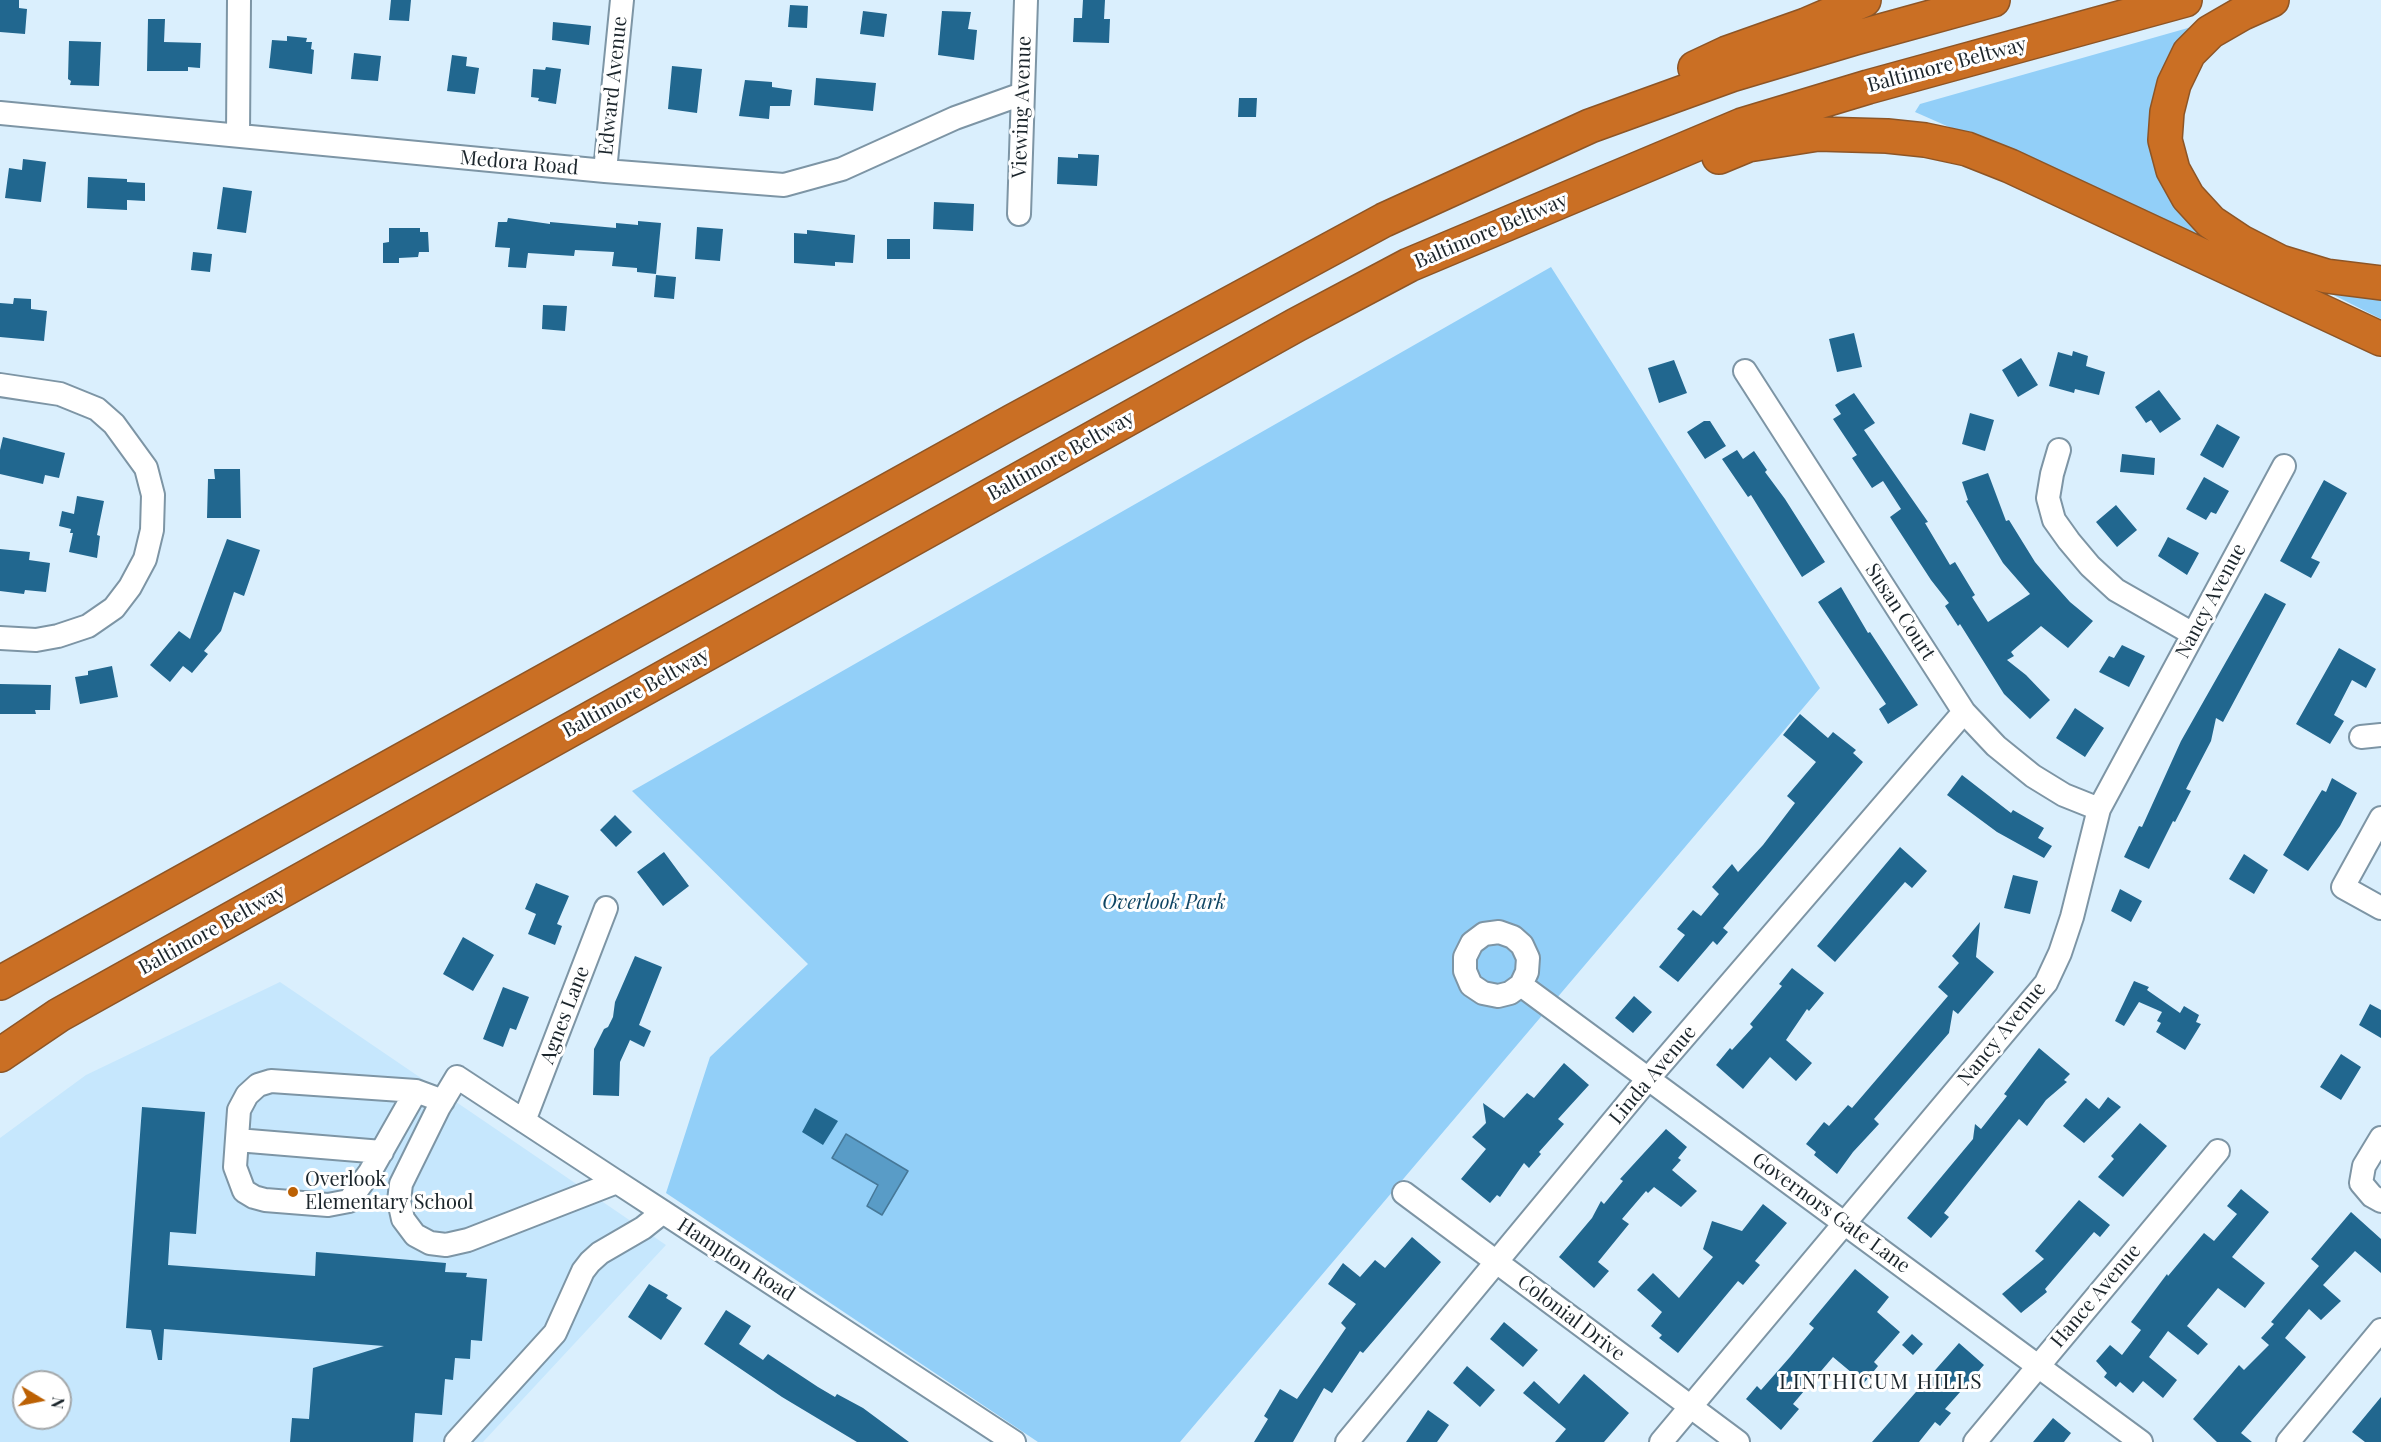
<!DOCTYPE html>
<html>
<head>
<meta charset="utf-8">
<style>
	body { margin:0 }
	#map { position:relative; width:2381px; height:1442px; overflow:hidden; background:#daeffd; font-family:"Playfair Display",serif }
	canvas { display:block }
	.north { position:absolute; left:12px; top:1370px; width:60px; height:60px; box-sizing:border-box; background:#fff; border:2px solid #a4a8aa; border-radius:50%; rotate:100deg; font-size:16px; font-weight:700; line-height:24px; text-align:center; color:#1b252b }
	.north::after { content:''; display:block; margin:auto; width:21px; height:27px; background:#bc6104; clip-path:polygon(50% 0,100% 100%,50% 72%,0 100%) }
</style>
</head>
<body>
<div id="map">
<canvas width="2381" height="1442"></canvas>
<div class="north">N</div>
</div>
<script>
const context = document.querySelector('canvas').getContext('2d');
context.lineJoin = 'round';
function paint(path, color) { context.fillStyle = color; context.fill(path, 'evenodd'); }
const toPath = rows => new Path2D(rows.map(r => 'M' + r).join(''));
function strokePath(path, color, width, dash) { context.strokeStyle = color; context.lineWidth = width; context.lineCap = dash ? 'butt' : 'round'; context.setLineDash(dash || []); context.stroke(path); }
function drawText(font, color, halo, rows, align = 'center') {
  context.font = font + ' "Playfair Display",serif'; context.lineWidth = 6; context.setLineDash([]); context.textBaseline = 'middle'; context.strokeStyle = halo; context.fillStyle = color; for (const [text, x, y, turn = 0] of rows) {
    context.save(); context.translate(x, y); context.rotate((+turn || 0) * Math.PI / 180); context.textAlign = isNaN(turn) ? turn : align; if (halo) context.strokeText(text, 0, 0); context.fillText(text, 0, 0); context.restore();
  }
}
paint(toPath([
	[280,982,666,1245,483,1442,0,1442,0,1138,86,1075],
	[24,1382,60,1382,60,1418,24,1418]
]), '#c6e7fd');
paint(toPath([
	[2202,24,2155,100,2213,243,1915,112,1920,104],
	[1551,267,1820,688,1180,1442,1038,1442,666,1193,710,1057,808,964,632,791],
	[2312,284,2381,291,2381,319]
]), '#92cff8');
const water = toPath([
	[846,1134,908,1171,882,1215,867,1206,878,1185,832,1158,846,1134]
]);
paint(water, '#599cc7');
strokePath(water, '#467898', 1.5);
paint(toPath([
	[0,0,19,0,19,8,27,9,25,34,0,32],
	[391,0,411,0,409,21,389,20],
	[1083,0,1105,0,1104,19,1110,19,1109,43,1073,42,1074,18,1082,18],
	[790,5,808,6,807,28,788,27],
	[863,11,887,14,884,37,860,34],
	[942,11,971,12,968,29,977,30,974,60,938,55],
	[148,19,165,19,164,42,201,43,200,68,188,67,188,71,147,71],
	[553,22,591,26,589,45,552,40],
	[287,36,307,38,306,42,312,42,311,49,314,50,312,74,269,68,272,40,287,41],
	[69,41,101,42,99,86,70,85,71,81,68,79],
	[354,53,381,56,378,81,351,79],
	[452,55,467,57,466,66,479,68,475,94,447,91],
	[672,66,702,69,697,113,668,109],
	[546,67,561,69,556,104,538,101,539,98,531,97,533,69,545,70],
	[816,78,876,83,873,111,814,105],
	[745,80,772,82,772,87,792,90,790,106,770,106,769,119,739,116],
	[1239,98,1257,98,1256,117,1238,117],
	[1078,154,1099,155,1097,186,1057,184,1058,157,1078,158],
	[23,159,46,162,41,202,5,198,9,168,22,170],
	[88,177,127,179,127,182,145,183,145,201,127,200,127,210,87,208],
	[223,187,252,191,246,233,217,229],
	[934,202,974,204,973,231,933,229],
	[508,218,550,224,550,222,616,228,616,223,638,225,638,221,661,223,656,274,637,272,637,268,612,266,614,252,575,250,574,256,528,253,526,268,508,267,510,248,495,247,498,222,507,222],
	[697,227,723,229,720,261,695,259],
	[389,228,420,228,420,232,428,232,429,252,419,252,418,257,399,258,399,263,383,263,383,243,389,242],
	[807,230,855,235,853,263,835,262,835,266,794,263,794,233,807,234],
	[887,239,910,239,910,259,887,259],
	[193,252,212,254,210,272,191,270],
	[656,275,676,277,674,299,654,297],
	[14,298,31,299,31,309,47,311,44,341,0,337,0,303,13,304],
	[543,305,567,306,565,331,542,329],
	[1854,333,1862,367,1837,372,1829,339],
	[2073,351,2088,356,2086,366,2105,372,2099,395,2075,389,2074,393,2049,386,2058,352,2072,356],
	[2021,358,2038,385,2018,397,2002,370],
	[1674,360,1687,393,1659,403,1648,368],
	[2159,390,2181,419,2160,433,2151,420,2146,423,2135,407],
	[1854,393,1875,423,1864,430,1928,522,1925,523,1950,565,1955,562,1975,595,1972,597,1988,622,2030,594,2003,563,1966,501,1968,500,1962,482,1988,473,2006,521,2009,520,2035,562,2045,574,2070,602,2093,621,2068,648,2041,626,2011,652,2014,656,2007,660,2026,675,2050,700,2030,719,2004,694,1960,624,1958,626,1945,606,1949,603,1931,580,1890,517,1901,509,1883,481,1872,488,1852,458,1857,455,1833,419,1841,414,1835,405],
	[1970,413,1994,420,1985,451,1962,444],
	[1704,421,1710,421,1726,446,1705,459,1687,432],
	[2217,424,2240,437,2223,468,2200,455],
	[3,437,65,453,59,478,45,475,43,484,0,474,0,450],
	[1737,450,1743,459,1754,451,1767,470,1765,472,1785,499,1825,562,1802,577,1751,495,1748,497,1722,459],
	[2122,454,2155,458,2154,475,2120,472],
	[214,469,240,469,241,518,207,518,208,479,215,479],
	[2204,477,2229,491,2216,514,2211,512,2206,520,2186,509],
	[2324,480,2347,493,2311,558,2320,562,2311,578,2280,561],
	[77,496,104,501,97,535,100,536,97,558,69,552,73,533,70,533,71,529,59,526,62,511,74,514],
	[2116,505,2137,530,2117,547,2096,522],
	[2168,537,2199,553,2187,575,2158,556],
	[227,539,260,550,244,596,234,592,221,631,204,651,208,654,192,673,183,666,170,682,150,665,179,631,190,639],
	[0,549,30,552,29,560,50,563,46,592,25,590,24,594,0,591],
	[1841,587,1868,633,1870,632,1918,705,1888,724,1879,709,1886,704,1818,602],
	[2265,593,2286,604,2223,722,2216,718,2211,741,2186,789,2191,791,2175,822,2173,821,2149,869,2124,857,2139,826,2142,827,2181,741],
	[2122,645,2145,656,2129,687,2099,672,2109,656,2114,658],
	[2339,648,2376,669,2366,688,2352,680,2334,715,2344,721,2330,744,2296,724],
	[112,666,118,697,80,704,75,677,88,675,88,671],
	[0,684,51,685,50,710,35,710,36,714,0,714],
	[2075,708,2104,728,2085,757,2056,738],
	[1800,714,1828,738,1833,732,1856,750,1853,753,1863,762,1723,928,1728,932,1717,945,1713,941,1678,982,1659,967,1685,935,1677,929,1693,910,1701,916,1719,894,1712,887,1732,864,1738,872,1763,845,1795,803,1787,796,1816,762,1783,735],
	[1962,775,2011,813,2013,810,2044,828,2038,838,2052,846,2044,858,1997,832,1947,795],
	[2332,778,2357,793,2340,826,2308,871,2283,855,2322,790,2326,792],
	[615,815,632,832,616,847,600,830],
	[1900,847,1927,871,1912,888,1905,882,1835,962,1817,946],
	[664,852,689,886,663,906,637,872],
	[2244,854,2268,870,2254,894,2229,879],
	[2013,875,2038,881,2030,914,2004,908],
	[536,883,569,896,557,924,562,926,555,945,528,934,536,914,525,909],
	[2120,889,2142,901,2131,922,2111,911],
	[1980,922,1976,957,1994,972,1958,1014,1953,1010,1949,1033,1874,1119,1879,1124,1853,1152,1837,1174,1814,1155,1816,1152,1806,1144,1824,1122,1829,1126,1848,1105,1852,1108,1948,996,1938,987,1959,963,1952,956],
	[463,937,494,955,473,991,443,974],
	[635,956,662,967,639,1025,651,1031,644,1047,630,1040,620,1062,619,1096,593,1095,594,1049,604,1029,608,1027,613,1017,615,1002],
	[1792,968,1824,993,1809,1011,1807,1009,1786,1040,1812,1063,1796,1081,1770,1057,1743,1089,1716,1065,1730,1048,1732,1050,1753,1027,1750,1024,1782,986,1779,984],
	[2134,981,2149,987,2147,990,2180,1013,2184,1006,2199,1015,2196,1022,2201,1024,2185,1050,2156,1032,2161,1023,2157,1021,2162,1012,2139,1002,2124,1026,2115,1021],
	[503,987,529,997,516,1030,510,1028,503,1047,483,1039],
	[1634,996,1652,1012,1633,1033,1615,1018],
	[2370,1004,2381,1010,2381,1038,2359,1025],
	[2039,1048,2070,1074,2064,1080,2067,1082,2046,1100,2027,1126,2019,1119,1944,1213,1949,1217,1931,1238,1907,1218,1973,1139,1975,1124,1981,1129,2007,1096,2004,1094],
	[2341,1054,2361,1067,2341,1100,2320,1087],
	[1564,1063,1589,1085,1558,1119,1564,1124,1539,1152,1541,1154,1529,1168,1524,1163,1500,1197,1497,1195,1490,1203,1461,1179,1486,1149,1472,1137,1486,1123,1483,1103,1504,1118,1527,1093,1534,1098],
	[2108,1097,2121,1107,2084,1143,2063,1126,2086,1098,2099,1109],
	[142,1107,205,1112,196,1234,170,1232,168,1265,315,1276,316,1252,446,1263,445,1272,467,1273,466,1277,487,1279,482,1341,471,1340,470,1359,455,1358,453,1380,445,1379,442,1415,415,1413,413,1442,290,1442,292,1418,309,1419,313,1368,384,1346,164,1329,162,1360,158,1360,151,1330,126,1328],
	[815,1108,838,1121,823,1145,802,1132],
	[2140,1123,2167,1146,2123,1197,2098,1177,2114,1159,2111,1156],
	[1666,1129,1687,1147,1678,1158,1681,1160,1672,1170,1697,1191,1681,1207,1654,1187,1648,1193,1646,1191,1622,1219,1629,1224,1598,1262,1609,1271,1594,1288,1559,1257,1592,1218,1601,1201,1604,1204,1623,1181,1620,1179],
	[2241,1189,2269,1212,2232,1257,2265,1283,2245,1308,2218,1288,2187,1326,2208,1344,2198,1355,2168,1331,2149,1357,2177,1380,2163,1398,2143,1381,2133,1393,2120,1382,2116,1387,2104,1377,2107,1373,2096,1361,2110,1345,2122,1355,2141,1330,2131,1322,2167,1274,2168,1276,2204,1233,2214,1241,2237,1214,2227,1206],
	[2079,1200,2110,1225,2100,1237,2094,1232,2045,1289,2047,1292,2021,1313,2002,1294,2044,1259,2035,1251],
	[1763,1204,1787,1223,1755,1261,1760,1265,1743,1285,1738,1281,1678,1353,1659,1338,1662,1335,1651,1326,1662,1312,1637,1290,1653,1273,1679,1298,1713,1257,1703,1249,1712,1221,1742,1231],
	[2351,1212,2381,1239,2381,1273,2355,1251,2323,1285,2341,1301,2321,1320,2309,1309,2285,1338,2306,1357,2241,1433,2252,1442,2217,1442,2193,1419,2239,1365,2244,1370,2269,1345,2261,1338,2274,1324,2271,1322,2319,1266,2311,1259],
	[1412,1237,1441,1262,1363,1353,1360,1351,1332,1393,1324,1388,1293,1442,1254,1442,1268,1419,1264,1416,1280,1389,1297,1399,1346,1328,1341,1323,1356,1304,1328,1284,1343,1263,1360,1277,1375,1260,1385,1268],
	[1855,1269,1889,1297,1877,1312,1900,1332,1874,1362,1878,1366,1864,1383,1833,1357,1793,1404,1799,1409,1781,1430,1746,1399,1757,1386,1761,1390,1790,1357,1814,1328,1809,1324],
	[649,1284,668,1295,666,1298,682,1308,661,1340,628,1317],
	[726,1310,751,1326,739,1344,763,1360,768,1354,818,1387,835,1397,837,1394,863,1408,909,1442,857,1442,782,1397,704,1344],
	[1504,1322,1538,1350,1523,1367,1490,1339],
	[1912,1334,1923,1344,1913,1355,1902,1345],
	[1959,1343,1984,1365,1945,1409,1951,1413,1940,1426,1935,1422,1919,1442,1872,1442],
	[1467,1366,1495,1390,1480,1407,1453,1383],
	[1584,1374,1629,1413,1604,1442,1555,1442,1566,1429,1523,1393,1534,1381,1559,1404],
	[2381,1397,2381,1442,2365,1442,2352,1432],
	[1428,1410,1449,1425,1437,1442,1406,1442],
	[2053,1418,2071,1433,2064,1442,2033,1442]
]), '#21678f');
const minor = toPath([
	[0,113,605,171,784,185,842,169,955,118,1022,94],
	[238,135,239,0],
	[605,171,622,0],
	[1019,214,1026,0],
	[1745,371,1964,712,1996,746,2033,776,2064,795,2099,809],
	[0,385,60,394,97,409,114,424,146,468,153,495,152,530,145,559,130,587,114,608,88,626,58,636,36,640,0,638],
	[2059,450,2052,474,2048,498,2054,520,2069,541,2090,566,2116,590,2193,634],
	[2361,737,2381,735],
	[2381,818,2343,887,2381,908],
	[1521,985,1510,993,1498,996,1483,993,1471,985,1465,971,1465,957,1472,943,1484,934,1499,932,1513,937,1522,945,1528,958,1527,972,1521,985,2141,1442],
	[416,1091,370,1172,349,1201,328,1205,265,1200,254,1197,244,1191,235,1167,239,1110,247,1095,258,1085,271,1081,416,1091,443,1101],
	[524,1121,606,908],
	[2381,1138,2364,1166,2361,1183,2372,1196,2381,1201],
	[237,1140,382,1152],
	[617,1182,468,1240,446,1245,430,1243,415,1235,403,1219,399,1201,401,1184,439,1107,457,1077,524,1121,617,1182,663,1212,1014,1442],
	[1404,1193,1738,1442],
	[456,1442,555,1333,583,1271,590,1262,600,1253,643,1228,663,1212],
	[1347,1442,1648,1079,1964,712],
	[1661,1442,2046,983,2060,953,2072,917,2099,809,2284,466],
	[1975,1442,2218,1151],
	[2288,1442,2381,1330]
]);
const highway = toPath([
	[2272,0,2243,13,2210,32,2189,53,2174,84,2167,112,2165,140,2173,170,2188,197,2211,222,2241,242,2280,262,2326,276,2381,283],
	[1695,68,1727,53,1806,25,1864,0],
	[1719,157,1748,145,1818,134,1887,136,1925,140,1967,149,2010,166,2381,339],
	[0,983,1013,421,1384,220,1590,126,1731,75,1855,38,1993,0],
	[0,1055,59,1015,1296,325,1409,265,1742,125,1868,87,2185,0]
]);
strokePath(minor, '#7d95a5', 26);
strokePath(highway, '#8d5526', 36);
strokePath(minor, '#fff', 22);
strokePath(highway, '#ca6f24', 33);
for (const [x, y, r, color] of [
	[293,1192,6,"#bc6104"]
]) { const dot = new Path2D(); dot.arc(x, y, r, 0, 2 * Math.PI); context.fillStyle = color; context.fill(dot); strokePath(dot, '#fff', 2); }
drawText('20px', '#1b252b', '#fff', [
	["Baltimore Beltway",1947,65,-15],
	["Edward Avenue",613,86,-84],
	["Viewing Avenue",1022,107,-88],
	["Medora Road",519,163,5],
	["Baltimore Beltway",1491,231,-23],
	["Baltimore Beltway",1061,456,-29],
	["Nancy Avenue",2211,601,-62],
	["Susan Court",1900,612,57],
	["Baltimore Beltway",636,693,-29],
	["Baltimore Beltway",212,930,-29],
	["Agnes Lane",565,1015,-69],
	["Nancy Avenue",2002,1034,-51],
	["Linda Avenue",1653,1075,-50],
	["Governors Gate Lane",1831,1213,36],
	["Hampton Road",736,1260,33],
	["Hance Avenue",2096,1296,-50],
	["Colonial Drive",1571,1318,37]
]);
drawText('italic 20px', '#104664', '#fff', [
	["Overlook Park",1164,903]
]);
drawText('20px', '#1b252b', '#fff', [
	["Overlook",305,1180],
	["Elementary School",305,1203]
], 'left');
context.letterSpacing = '1.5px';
drawText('21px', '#1b252b', '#fff', [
	["LINTHICUM HILLS",1881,1382]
]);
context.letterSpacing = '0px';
</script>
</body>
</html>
